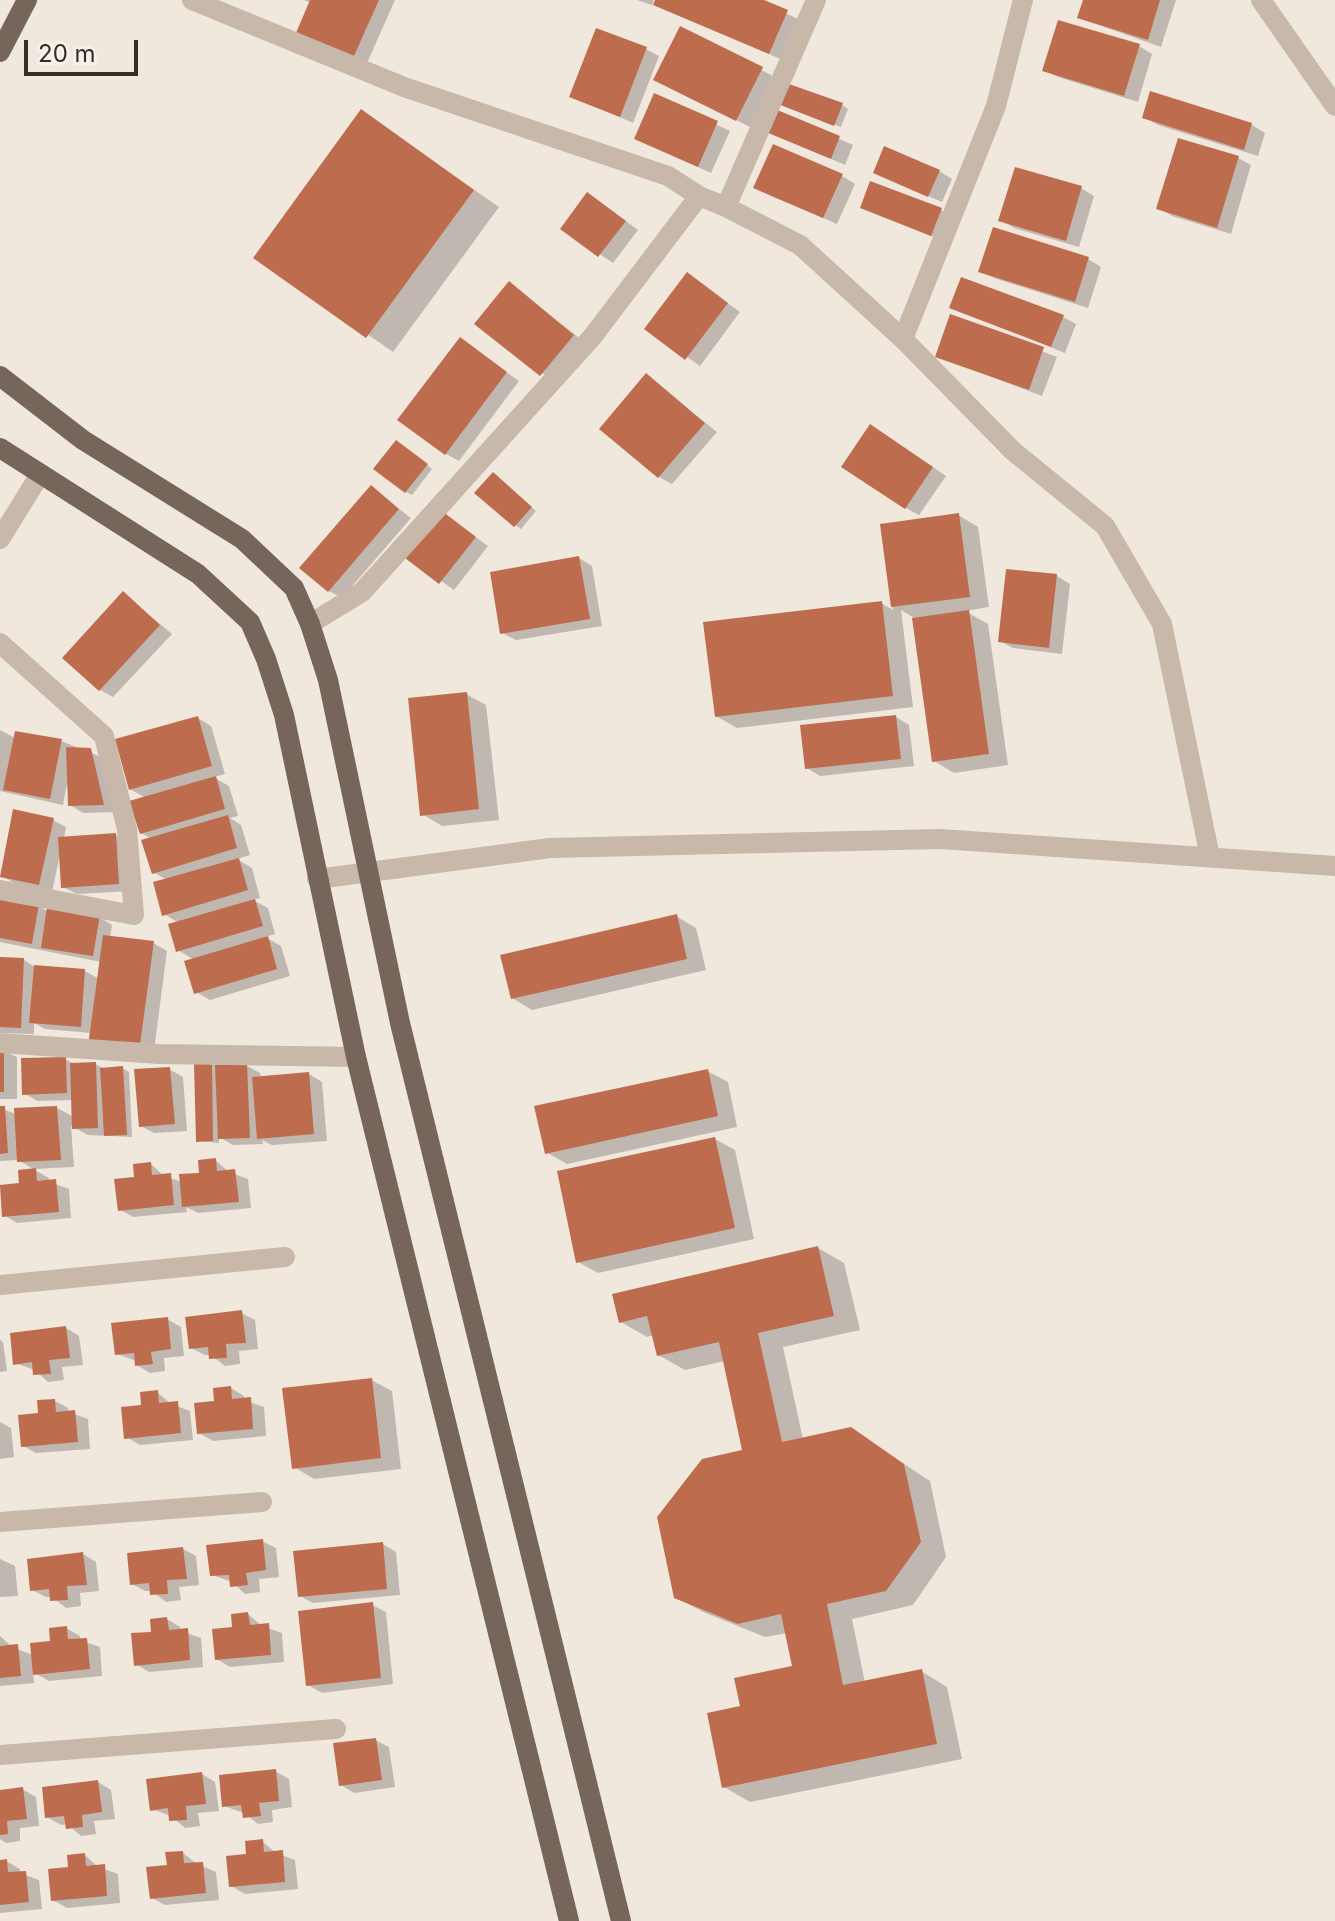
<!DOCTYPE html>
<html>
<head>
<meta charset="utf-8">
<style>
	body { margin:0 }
	#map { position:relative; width:1335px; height:1921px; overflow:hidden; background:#f0e7dd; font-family:Inter,sans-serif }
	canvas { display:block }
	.scale { position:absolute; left:24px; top:40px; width:114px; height:36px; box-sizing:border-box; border:4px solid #352d29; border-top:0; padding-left:10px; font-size:24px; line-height:28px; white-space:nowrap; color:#352d29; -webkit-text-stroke:6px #f8f1e9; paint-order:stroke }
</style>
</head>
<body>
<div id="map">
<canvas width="1335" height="1921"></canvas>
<div class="scale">20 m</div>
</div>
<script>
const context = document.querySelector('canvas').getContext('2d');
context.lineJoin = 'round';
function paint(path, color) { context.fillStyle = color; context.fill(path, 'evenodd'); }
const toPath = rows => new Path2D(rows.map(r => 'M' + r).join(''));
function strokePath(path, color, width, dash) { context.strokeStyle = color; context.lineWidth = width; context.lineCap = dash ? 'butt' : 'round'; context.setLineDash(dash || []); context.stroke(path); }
paint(toPath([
	[304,0,395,0,367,63,311,39,311,3],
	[637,0,654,0,652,5],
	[657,0,759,0,800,20,783,60,669,11],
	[1085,0,1176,0,1161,47,1079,18],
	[680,28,775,77,750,127,668,86],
	[1139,46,1152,54,1138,102,1058,77,1044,70],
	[646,49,659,56,633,123,571,96],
	[1152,94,1252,125,1265,133,1258,156,1158,125,1144,117],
	[655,96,730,131,711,173,636,139],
	[842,105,848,109,841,127,787,107],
	[772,109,853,145,845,165,763,129],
	[362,112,499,207,393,352,256,257],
	[1238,158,1251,165,1231,234,1172,216,1159,208],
	[939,171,952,179,942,202,889,179],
	[842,176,855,184,837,224,769,195],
	[1081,188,1094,196,1079,247,1014,228,1001,220],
	[601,203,638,230,613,263,562,229],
	[862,207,941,210,954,218,945,242],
	[1088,259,1101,267,1088,308,994,278,981,271],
	[688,275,740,312,700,366,647,329],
	[509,284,586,343,554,382,477,324],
	[952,307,1063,317,1076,324,1065,353],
	[951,317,1057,357,1042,396,937,356],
	[460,339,519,381,459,461,446,454],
	[646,376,717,432,672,484,659,477],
	[884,434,946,476,919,515,906,508],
	[402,446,432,469,412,495,406,492],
	[499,478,536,511,521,529,515,525],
	[371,488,411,518,342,598,329,591],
	[442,513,488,546,454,590,408,558],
	[958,515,978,527,989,607,965,611,988,624,1008,765,954,773,934,761,914,618,901,610,913,707,737,728,716,716,881,603,893,610,882,526],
	[579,558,592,566,602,626,516,640,502,633],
	[1008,571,1057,576,1070,584,1062,654,1013,648,1000,641],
	[124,594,172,634,113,697,100,690],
	[466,694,486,705,499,820,442,826,422,814],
	[896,717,909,725,914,766,820,776,807,768],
	[198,718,211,726,225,774,213,777,229,786,238,816,230,818,241,825,250,855,237,859,252,868,260,898,253,900,268,908,275,934,265,937,281,946,290,976,210,1000,196,992,194,960,178,950,179,923,164,914,167,880,153,872,152,839,141,833,146,798,130,789],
	[0,730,15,738,61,741,104,758,116,812,83,813,70,805,67,784,63,805,0,791],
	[53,820,66,827,64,839,115,835,129,843,132,891,77,894,63,887,60,854,52,892,14,883,1,875],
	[0,899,38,906,49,912,99,917,112,925,110,938,153,943,167,951,153,1058,92,1033,45,1029,34,1023,34,1034,0,1033,0,959,24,960,35,967,85,971,99,979,101,962,0,942],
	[676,916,696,928,706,970,532,1010,512,998],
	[0,1049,17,1057,17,1099,0,1099],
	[65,1059,76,1065,95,1064,105,1069,122,1068,129,1072,132,1137,88,1135,71,1126,74,1167,33,1169,49,1178,49,1182,69,1189,71,1218,17,1223,4,1215,21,1184,35,1170,18,1160,0,1161,0,1108,16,1114,57,1108,74,1117,73,1100,37,1101,24,1093],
	[212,1065,247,1066,260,1073,261,1078,309,1074,322,1082,327,1141,272,1145,262,1140,263,1144,233,1145,219,1137,219,1143,198,1141],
	[169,1069,183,1077,187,1131,154,1133,141,1126],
	[707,1071,728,1082,737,1127,567,1164,546,1152],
	[715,1139,735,1150,754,1239,598,1273,578,1262],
	[215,1160,229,1172,248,1179,251,1208,198,1213,186,1207,187,1212,133,1217,119,1209,136,1179,151,1164,164,1176,182,1182,202,1174],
	[818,1248,844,1263,860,1330,783,1347,803,1439,851,1429,930,1481,946,1557,913,1605,852,1619,865,1683,921,1671,947,1687,962,1759,750,1802,724,1787,742,1707,794,1668,787,1633,765,1637,703,1612,676,1597,745,1452,725,1361,685,1370,658,1355,654,1335,647,1337,621,1322],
	[241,1313,255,1320,258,1349,239,1351,240,1364,225,1366,211,1355,205,1355,191,1348],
	[167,1319,181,1327,184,1356,164,1358,165,1371,150,1373,137,1365,136,1361,117,1354],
	[66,1328,79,1336,83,1365,62,1367,64,1380,48,1382,35,1370,15,1363],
	[0,1340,3,1342,7,1371,0,1372],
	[371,1380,392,1391,401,1469,314,1479,294,1467],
	[231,1388,244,1396,244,1400,264,1407,266,1436,213,1441,199,1433,216,1403],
	[157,1392,171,1404,190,1411,193,1440,140,1445,126,1437,144,1406],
	[55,1401,68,1408,69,1412,88,1419,90,1449,36,1453,23,1446,40,1415],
	[0,1422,11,1428,14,1457,0,1459],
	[262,1541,276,1548,279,1577,259,1579,260,1592,245,1594,232,1582,212,1575],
	[383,1544,396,1552,400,1595,313,1603,300,1596],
	[183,1549,196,1556,199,1585,179,1587,181,1600,166,1602,152,1591,145,1591,132,1584],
	[83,1554,96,1562,99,1591,80,1593,81,1606,66,1608,52,1597,46,1597,32,1590],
	[0,1559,15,1566,18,1596,0,1597],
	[372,1605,386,1612,393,1684,322,1693,308,1685],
	[248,1614,262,1626,282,1633,284,1662,230,1667,217,1659,234,1629],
	[167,1619,180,1627,181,1631,201,1638,203,1667,149,1672,136,1664,153,1633],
	[66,1628,80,1636,80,1640,100,1647,102,1676,49,1681,33,1672,34,1683,0,1686,0,1636,12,1647,33,1655],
	[375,1740,389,1747,395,1787,354,1793,341,1785],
	[275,1771,289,1779,292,1807,272,1810,273,1822,258,1824,244,1813,224,1806],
	[202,1774,215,1782,219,1811,198,1813,200,1826,185,1828,171,1816,152,1809],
	[98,1782,111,1790,115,1819,94,1821,96,1834,81,1836,67,1824,61,1825,47,1817],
	[22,1789,36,1797,39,1826,20,1828,20,1841,6,1843,0,1839,0,1792],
	[262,1841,276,1853,295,1860,298,1889,245,1894,231,1886,249,1856],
	[183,1853,197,1864,216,1872,219,1900,165,1905,152,1898,169,1867],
	[85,1855,98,1867,118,1874,120,1903,67,1908,53,1900,70,1869],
	[6,1861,20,1869,20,1873,39,1880,42,1909,0,1913,0,1862]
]), '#0003');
paint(toPath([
	[310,0,379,0,353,58,296,33],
	[655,0,764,0,788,10,769,54,653,5],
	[1083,0,1160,0,1148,40,1077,18],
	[1058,20,1140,44,1124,96,1042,71],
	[680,26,763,67,736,121,653,80],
	[596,28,647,47,620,117,569,97],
	[786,83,843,103,834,126,778,104],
	[1150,91,1252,123,1244,150,1142,118],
	[654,93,718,121,698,167,634,139],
	[770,107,840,136,831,159,761,130],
	[361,109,474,190,366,338,253,258],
	[1178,138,1239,156,1217,228,1156,209],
	[773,144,843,174,823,218,753,188],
	[884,146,940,170,928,197,873,173],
	[1015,167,1082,186,1066,241,998,221],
	[870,181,942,208,931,236,860,208],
	[587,192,626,221,598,257,560,229],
	[993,227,1089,257,1075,302,978,272],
	[687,272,728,303,685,360,644,329],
	[961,277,1064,315,1051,347,949,308],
	[509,281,574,335,540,376,474,324],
	[950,314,1044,347,1029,390,935,357],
	[460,337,507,372,445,455,397,420],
	[646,373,705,423,658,478,599,429],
	[870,424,933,467,905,509,841,467],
	[396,440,428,464,405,493,373,469],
	[493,472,532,507,514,527,474,493],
	[371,485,399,509,328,592,299,568],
	[442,511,476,537,439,584,405,558],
	[959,513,970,597,891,607,880,524],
	[579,556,590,619,500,634,490,572],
	[1006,569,1057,574,1049,648,998,642],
	[123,591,160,625,99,691,62,658],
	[882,601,893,696,715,717,703,622],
	[969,610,989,754,932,762,912,618],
	[467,692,479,809,420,816,408,698],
	[896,715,901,759,805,769,800,725],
	[198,716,212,766,129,790,115,739],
	[15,731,62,739,50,799,3,790],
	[66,747,91,748,104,805,68,806],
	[216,776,225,809,140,834,129,801],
	[13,809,54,818,39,885,0,877],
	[228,815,237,848,152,874,141,840],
	[116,833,119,884,61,888,58,837],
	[239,858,248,890,162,916,153,882],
	[0,897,39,904,32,944,0,938],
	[255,899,263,926,176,952,168,924],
	[47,907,100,915,93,956,41,948],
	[677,914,687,959,511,999,500,955],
	[103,935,154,941,139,1052,88,1046],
	[268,936,277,969,194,994,184,961],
	[0,957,24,958,21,1028,0,1027],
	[34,965,85,969,81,1027,29,1023],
	[0,1047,4,1047,4,1092,0,1092],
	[66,1057,67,1093,22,1095,21,1058],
	[96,1062,98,1128,72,1129,70,1063],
	[194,1063,212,1063,213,1141,196,1142],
	[247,1064,250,1138,218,1139,215,1065],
	[123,1066,127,1135,104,1136,100,1068],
	[170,1067,175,1124,139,1127,134,1069],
	[708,1069,718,1116,545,1154,534,1106],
	[309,1072,314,1134,257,1139,252,1077],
	[0,1106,5,1106,8,1153,0,1154],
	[57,1106,61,1160,17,1162,14,1108],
	[715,1137,735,1228,576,1263,557,1171],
	[216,1158,217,1171,235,1169,239,1202,182,1207,179,1174,199,1173,198,1160],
	[151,1162,152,1175,171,1173,174,1205,118,1211,114,1179,134,1177,133,1164],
	[36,1168,37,1181,56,1179,59,1212,2,1217,0,1185,19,1183,18,1170],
	[818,1246,834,1316,758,1333,782,1442,851,1427,904,1464,921,1542,886,1591,827,1604,843,1685,922,1669,937,1744,722,1788,707,1713,740,1706,734,1678,792,1666,781,1614,738,1624,674,1598,657,1517,702,1459,742,1450,719,1342,657,1356,647,1316,619,1323,612,1294],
	[242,1310,246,1343,226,1344,227,1358,209,1359,208,1347,189,1349,185,1317],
	[168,1317,171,1349,151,1352,153,1364,135,1366,134,1353,115,1355,111,1323],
	[66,1326,70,1358,49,1360,51,1374,33,1375,32,1362,13,1365,10,1333],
	[372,1378,381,1458,292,1469,282,1388],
	[231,1386,232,1399,251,1397,253,1429,197,1434,194,1403,214,1401,213,1388],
	[158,1390,159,1403,178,1401,181,1433,124,1439,121,1407,141,1405,140,1392],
	[55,1399,56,1412,75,1410,78,1442,21,1447,18,1415,38,1413,37,1400],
	[263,1539,266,1570,246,1573,248,1585,230,1587,229,1575,210,1576,206,1545],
	[383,1542,387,1589,298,1597,293,1551],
	[183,1547,187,1579,167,1580,168,1594,150,1595,149,1583,130,1585,127,1553],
	[83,1552,87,1585,67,1586,68,1600,50,1601,49,1589,30,1591,27,1559],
	[373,1602,381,1678,306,1686,298,1611],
	[248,1612,250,1625,269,1623,271,1655,215,1660,212,1629,232,1627,231,1614],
	[167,1617,169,1630,188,1628,190,1660,134,1666,131,1633,151,1632,150,1619],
	[67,1626,68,1639,87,1638,90,1669,33,1675,30,1643,50,1641,49,1628],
	[18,1644,21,1676,0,1678,0,1646],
	[376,1738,382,1780,339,1786,333,1743],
	[276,1769,279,1801,259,1803,261,1816,243,1818,241,1805,222,1807,219,1775],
	[202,1772,206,1804,186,1806,187,1820,169,1821,168,1808,150,1811,146,1779],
	[98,1780,102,1812,82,1815,83,1827,66,1829,64,1816,45,1818,42,1787],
	[23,1787,27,1819,7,1821,8,1834,0,1835,0,1790],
	[263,1839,264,1852,283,1850,285,1882,229,1887,226,1856,246,1854,245,1841],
	[183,1851,184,1863,203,1862,206,1893,150,1899,146,1867,167,1865,165,1852],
	[85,1853,86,1866,105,1864,107,1896,51,1901,48,1869,68,1867,67,1855],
	[7,1859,8,1872,26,1871,29,1902,0,1905,0,1860]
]), '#bd6c4e');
strokePath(toPath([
	[192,0,404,87,668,176,699,196],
	[816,0,726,207,800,245,903,339,996,106,1023,0],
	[1261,0,1335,106],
	[903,339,1013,451,1105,526,1162,624,1210,857],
	[0,539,39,476],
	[310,624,362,592,593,336,699,196,726,207],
	[0,643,104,736,127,829,134,915,0,890],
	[317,879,550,848,940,839,1335,866],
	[0,1043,159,1054,356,1057],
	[0,1285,285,1257],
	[0,1522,262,1502],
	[0,1755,336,1729]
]), '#c7b8a9', 20);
strokePath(toPath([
	[0,52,27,0],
	[0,376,83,440,242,539,294,588,310,624,328,680,400,1023,621,1921],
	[0,448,198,574,250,622,266,659,284,715,356,1057,569,1921]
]), '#76655b', 20);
</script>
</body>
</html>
